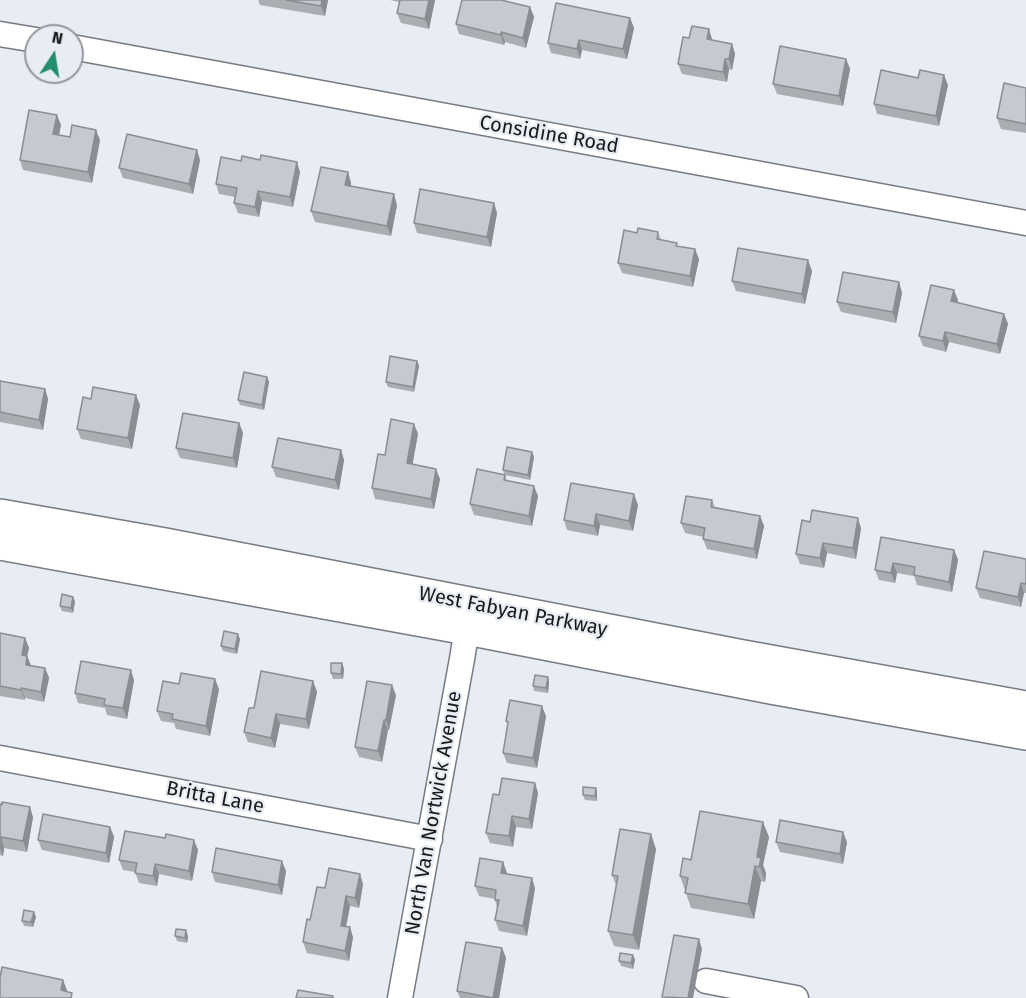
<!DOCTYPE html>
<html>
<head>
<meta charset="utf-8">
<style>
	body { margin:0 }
	#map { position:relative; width:1026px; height:998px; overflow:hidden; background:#e8ecf3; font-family:"Fira Sans",sans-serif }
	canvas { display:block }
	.north { position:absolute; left:24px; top:24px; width:60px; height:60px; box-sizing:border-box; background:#e8ecf3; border:2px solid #94989d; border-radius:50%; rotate:12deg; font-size:16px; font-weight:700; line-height:24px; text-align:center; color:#17191b }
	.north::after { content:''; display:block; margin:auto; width:21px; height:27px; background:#228e6c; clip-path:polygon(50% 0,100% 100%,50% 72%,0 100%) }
</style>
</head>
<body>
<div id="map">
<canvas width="1026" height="998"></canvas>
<div class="north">N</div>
</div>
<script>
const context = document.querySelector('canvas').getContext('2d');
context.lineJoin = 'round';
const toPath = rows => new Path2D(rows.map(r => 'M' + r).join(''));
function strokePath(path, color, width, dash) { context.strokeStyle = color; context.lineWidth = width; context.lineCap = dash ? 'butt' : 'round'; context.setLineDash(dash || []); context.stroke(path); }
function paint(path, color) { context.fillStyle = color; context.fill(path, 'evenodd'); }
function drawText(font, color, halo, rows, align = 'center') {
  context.font = font + ' "Fira Sans",sans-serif'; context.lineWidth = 4.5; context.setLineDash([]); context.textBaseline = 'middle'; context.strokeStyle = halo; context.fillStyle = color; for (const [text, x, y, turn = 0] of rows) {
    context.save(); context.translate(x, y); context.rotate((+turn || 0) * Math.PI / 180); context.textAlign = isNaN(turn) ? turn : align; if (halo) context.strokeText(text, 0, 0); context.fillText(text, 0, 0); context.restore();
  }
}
const street = toPath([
	[0,34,36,40],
	[72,47,1026,223],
	[0,758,430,839],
	[706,981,796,998],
	[400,998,462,659,467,628]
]);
const secondary = toPath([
	[0,516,165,545,743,657,1026,708],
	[0,543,467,628,771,687,1026,733]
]);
strokePath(street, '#777b81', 27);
strokePath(secondary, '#777b81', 36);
strokePath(street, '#fff', 24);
strokePath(secondary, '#fff', 33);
paint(toPath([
	[258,0,328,0,325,16,260,5],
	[390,0,435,0,429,29,401,23,397,13,399,2],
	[530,7,534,17,526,48,505,42,504,45,459,34,456,24],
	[630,18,634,28,627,59,582,50,580,59,551,53,548,43],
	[689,38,712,39,712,40,732,44,735,54,732,70,729,69,727,82,682,74,678,64],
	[846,59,850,69,843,106,777,94,773,84],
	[948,85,939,126,877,114,874,104],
	[1026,88,1026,133,1001,129,997,118],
	[61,125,59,135,100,140,92,183,23,170,20,160],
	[200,160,193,194,123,178,119,168],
	[300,172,293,207,262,201,259,217,238,213,234,203,235,197,219,194,216,184],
	[348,172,351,183,351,186,397,205,391,236,315,222,311,211],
	[494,203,497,213,491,247,417,233,414,223],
	[658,232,661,240,678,246,699,259,693,287,622,273,618,263,637,233],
	[812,271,805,304,736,291,732,281],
	[899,282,902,293,896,323,841,312,837,302],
	[958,300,957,303,1004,314,1008,324,1000,354,949,342,946,352,923,346,919,336],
	[417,361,419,366,414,392,388,387,386,382],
	[267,377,269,382,264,410,240,405,238,400],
	[0,381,45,389,48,399,43,430,0,422],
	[140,405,132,449,81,439,77,429],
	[239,423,243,433,237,468,180,458,176,448],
	[414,424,418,434,412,464,440,479,434,509,375,499,372,488,385,455],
	[341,450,344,460,339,490,276,477,272,467],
	[532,452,534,457,530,480,505,475,507,481,538,496,532,526,474,515,470,504,504,474,503,470],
	[712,500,715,507,760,516,764,526,757,559,707,549,703,539,704,537,685,533,681,523],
	[638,505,633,531,600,525,598,536,567,530,564,520],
	[861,528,856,559,827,553,824,568,800,564,796,554],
	[881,537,954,550,958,560,952,592,917,585,914,576,897,573,895,583,879,580,875,570],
	[1026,559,1026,593,1024,593,1021,607,980,598,976,588],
	[73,597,75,602,73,613,62,611,60,606],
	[0,633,25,638,29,648,27,656,31,665,45,668,49,678,44,702,25,698,25,700,0,696],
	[240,639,237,654,223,651,221,646],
	[342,663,344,669,343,679,333,679,331,673],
	[548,677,549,682,548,693,534,691,533,686],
	[134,680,127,719,107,715,105,708,78,703,75,693],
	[313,681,317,692,309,729,280,724,275,748,248,742,244,732,254,708],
	[179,684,219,689,210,736,176,729,174,723,161,721,157,711],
	[396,695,389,730,388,730,382,762,359,757,355,747],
	[546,716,537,768,507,763,503,753,508,726,506,721],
	[535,783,538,793,532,829,516,827,513,847,490,843,486,833,499,795],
	[596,788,597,793,597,801,585,800,583,795],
	[0,804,33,817,27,852,4,848,3,856,0,855],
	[110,827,114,837,109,863,42,850,38,840],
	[769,837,763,865,766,873,765,882,761,881,754,919,691,908,680,876,691,860],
	[165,838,198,850,192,881,159,874,157,886,139,883,135,872,123,870,119,860],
	[776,842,847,842,843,864,780,852],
	[656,849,639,950,614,946,608,931,616,885,612,875],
	[503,862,507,874,535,888,527,936,499,931,495,920,497,908,495,899,479,896,475,886],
	[286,871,282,895,215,882,212,872],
	[363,884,359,908,350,906,346,927,353,937,349,961,307,953,303,942,310,920,325,888],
	[34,912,36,917,33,927,24,926,22,921],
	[175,936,188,936,187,943,177,941],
	[502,948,506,958,499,998,460,998,457,991],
	[633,955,635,960,633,969,621,966,619,961]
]), '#a9aeb3');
paint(toPath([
	[322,0,328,0,325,16,321,6],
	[429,0,435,0,429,29,425,19],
	[530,7,534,17,526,48,523,38],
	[630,18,634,28,627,59,623,49],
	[709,29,712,39,710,50,707,39],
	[501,32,505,42,504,45,501,35],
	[579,40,582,50,580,59,577,49],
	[732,44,735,54,732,70,729,59],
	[725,59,729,69,727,82,723,72],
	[846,59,850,69,843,106,839,96],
	[944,75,948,85,939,126,936,116],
	[57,115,61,125,57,145,53,134],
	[96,130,100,140,92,183,88,172],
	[197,150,200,160,193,194,189,184],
	[297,162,300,172,293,207,290,197],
	[348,172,351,183,349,195,345,185],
	[258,191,262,201,259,217,255,207],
	[394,194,397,205,391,236,387,226],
	[494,203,497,213,491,247,487,237],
	[695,249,699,259,693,287,690,276],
	[808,260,812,271,805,304,802,294],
	[899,282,902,293,896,323,893,312],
	[954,290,958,300,955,312,951,301],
	[1004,314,1008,324,1000,354,997,344],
	[945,332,949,342,946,352,943,341],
	[417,361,419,366,414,392,413,387],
	[267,377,269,382,264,410,262,405],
	[45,389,48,399,43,430,39,420],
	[136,395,140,405,132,449,128,438],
	[239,423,243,433,237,468,233,458],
	[414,424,418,434,411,473,407,463],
	[341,450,344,460,339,490,335,480],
	[532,452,534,457,530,480,528,475],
	[436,469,440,479,434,509,431,499],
	[534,486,538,496,532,526,529,516],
	[634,494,638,505,633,531,629,521],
	[596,514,600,525,598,536,594,526],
	[760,516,764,526,757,559,754,549],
	[858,518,861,528,856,559,853,548],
	[823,543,827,553,824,568,820,558],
	[954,550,958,560,952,592,949,582],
	[893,563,897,573,895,583,891,573],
	[1021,583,1024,593,1021,607,1018,597],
	[73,597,75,602,73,613,71,608],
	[238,634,240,639,237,654,235,649],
	[25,638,29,648,25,665,22,655],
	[27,656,31,666,26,665],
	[342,663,344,669,343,679,341,674],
	[45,668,49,678,44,702,41,692],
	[131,670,134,680,127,719,123,708],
	[548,677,549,682,548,693,546,688],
	[215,679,219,689,210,736,206,726],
	[313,681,317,692,309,729,306,719],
	[392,685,396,695,389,730,386,720],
	[21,688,25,698,25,700,21,690],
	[542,706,546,716,537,768,533,758],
	[276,714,280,724,275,748,271,738],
	[384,720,388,730,382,762,378,751],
	[535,783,538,793,532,829,529,819],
	[596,788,597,793,597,801,595,796],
	[30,807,33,817,27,852,23,841],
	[512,816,516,827,513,847,509,836],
	[763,822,769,837,763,865,766,873,765,882,757,857],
	[110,827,114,837,109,863,106,853],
	[843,832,847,842,843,864,840,854],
	[651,834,656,849,639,950,633,935],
	[1,837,4,848,3,856,0,848],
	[194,840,198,850,192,881,189,871],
	[282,861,286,871,282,895,278,885],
	[503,862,507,873,505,883,501,873],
	[155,864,159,874,157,886,153,876],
	[755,866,761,881,754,919,748,904],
	[360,874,363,884,359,908,355,898],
	[532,878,535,888,527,936,523,926],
	[346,896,350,906,344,936,341,926],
	[34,912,36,917,33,927,31,922],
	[350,927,353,937,349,961,345,951],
	[186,930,188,936,187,943,185,938],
	[699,939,702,949,693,998,688,998],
	[502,948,506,958,499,998,493,998],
	[633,955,635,960,633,969,631,963],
	[63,980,67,990,65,998,61,990]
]), '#8a8d92');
const building = toPath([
	[286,0,322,0,321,6,286,0],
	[400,0,429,0,425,19,397,13,400,0],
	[462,0,501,0,530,7,523,38,501,32,501,35,456,24,462,0],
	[556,3,630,18,623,49,579,40,577,49,548,43,556,3],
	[692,26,709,29,707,39,732,44,729,59,725,59,723,72,678,64,683,37,689,38,692,26],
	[780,46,846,59,839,96,773,84,780,46],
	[881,70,918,78,920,70,944,75,936,116,874,104,881,70],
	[1004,83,1026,88,1026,124,997,118,1004,83],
	[29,110,57,115,53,134,70,137,72,125,96,130,88,172,20,160,29,110],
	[127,134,197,150,189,184,119,168,127,134],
	[261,155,297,162,290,197,258,191,255,207,234,203,237,188,216,184,221,157,241,161,242,156,260,160,261,155],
	[321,167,348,172,345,185,394,194,387,226,311,211,321,167],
	[420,189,494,203,487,237,414,223,420,189],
	[638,228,658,232,657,239,677,243,676,246,695,249,690,276,618,263,624,230,637,233,638,228],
	[738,248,808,260,802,294,732,281,738,248],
	[843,272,899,282,893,312,837,302,843,272],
	[931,285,954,290,951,301,1004,314,997,344,945,332,943,341,919,336,931,285],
	[390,356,417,361,413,387,386,382,390,356],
	[244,372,267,377,262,405,238,400,244,372],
	[0,381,45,389,39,420,0,412,0,381],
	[93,387,136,395,128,438,77,429,83,397,91,399,93,387],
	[183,413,239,423,233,458,176,448,183,413],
	[391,419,414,424,407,463,436,469,431,499,372,488,378,454,385,455,391,419],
	[278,438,341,450,335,480,272,467,278,438],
	[507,447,532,452,528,475,503,470,507,447],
	[477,469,505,475,504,480,534,486,529,516,470,504,477,469],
	[571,483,634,494,629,521,596,514,594,526,564,520,571,483],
	[686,496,712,500,711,507,760,516,754,549,703,539,705,528,681,523,686,496],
	[812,510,858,518,853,548,823,543,820,558,796,554,802,520,810,522,812,510],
	[881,537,954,550,949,582,914,575,915,567,893,563,891,573,875,570,881,537],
	[984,551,1026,559,1026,584,1021,583,1018,597,976,588,984,551],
	[62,594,73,597,71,608,60,606,62,594],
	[224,631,238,634,235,649,221,646,224,631],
	[0,633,25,638,22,655,27,656,26,665,45,668,41,692,21,688,21,690,0,686,0,633],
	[81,661,131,670,123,708,104,705,105,699,75,693,81,661],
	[331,663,342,663,341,674,331,673,331,663],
	[261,671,313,681,306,719,276,714,271,738,244,732,249,708,254,708,261,671],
	[181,673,215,679,206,726,172,719,173,714,157,711,163,681,179,684,181,673],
	[535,675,548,677,546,688,533,686,535,675],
	[367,681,392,685,386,720,384,720,378,751,355,747,367,681],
	[510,700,542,706,533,758,503,753,508,722,506,721,510,700],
	[502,778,535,783,529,819,512,816,509,836,486,833,493,794,499,795,502,778],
	[583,787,596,788,595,796,583,795,583,787],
	[2,802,30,807,23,841,1,837,0,842,0,804,2,805,2,802],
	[700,811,763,822,757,857,761,858,759,867,755,866,748,904,685,893,688,878,680,876,683,858,691,860,700,811],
	[43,814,110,827,106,853,38,840,43,814],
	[780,820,843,832,840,854,776,842,780,820],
	[620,829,651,834,633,935,608,931,618,876,612,875,620,829],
	[125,831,165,838,166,834,194,840,189,871,155,864,153,876,135,873,137,863,119,860,125,831],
	[216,848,282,861,278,885,212,872,216,848],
	[480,858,503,862,501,873,532,878,523,926,495,920,499,900,495,900,496,890,475,886,480,858],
	[329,868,360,874,355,898,346,896,341,926,350,927,345,951,303,942,307,919,310,920,317,887,325,888,329,868],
	[24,910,34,912,31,922,22,921,24,910],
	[176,929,186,930,185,938,175,936,176,929],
	[674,935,699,939,688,998,662,997,674,935],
	[466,942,502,948,493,998,457,991,466,942],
	[620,953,633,955,631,963,619,961,620,953],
	[2,967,63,980,61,990,72,993,71,998,0,998,0,978,2,967],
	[298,990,333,996,333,998,296,998,298,990]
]);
paint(building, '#c5cad0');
strokePath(building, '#8a8d92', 1.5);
drawText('20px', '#17191b', '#e8ecf3', [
	["Considine Road",549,135,10],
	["West Fabyan Parkway",513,612,11],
	["Britta Lane",215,798,11],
	["North Van Nortwick Avenue",434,813,-80]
]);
</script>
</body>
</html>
